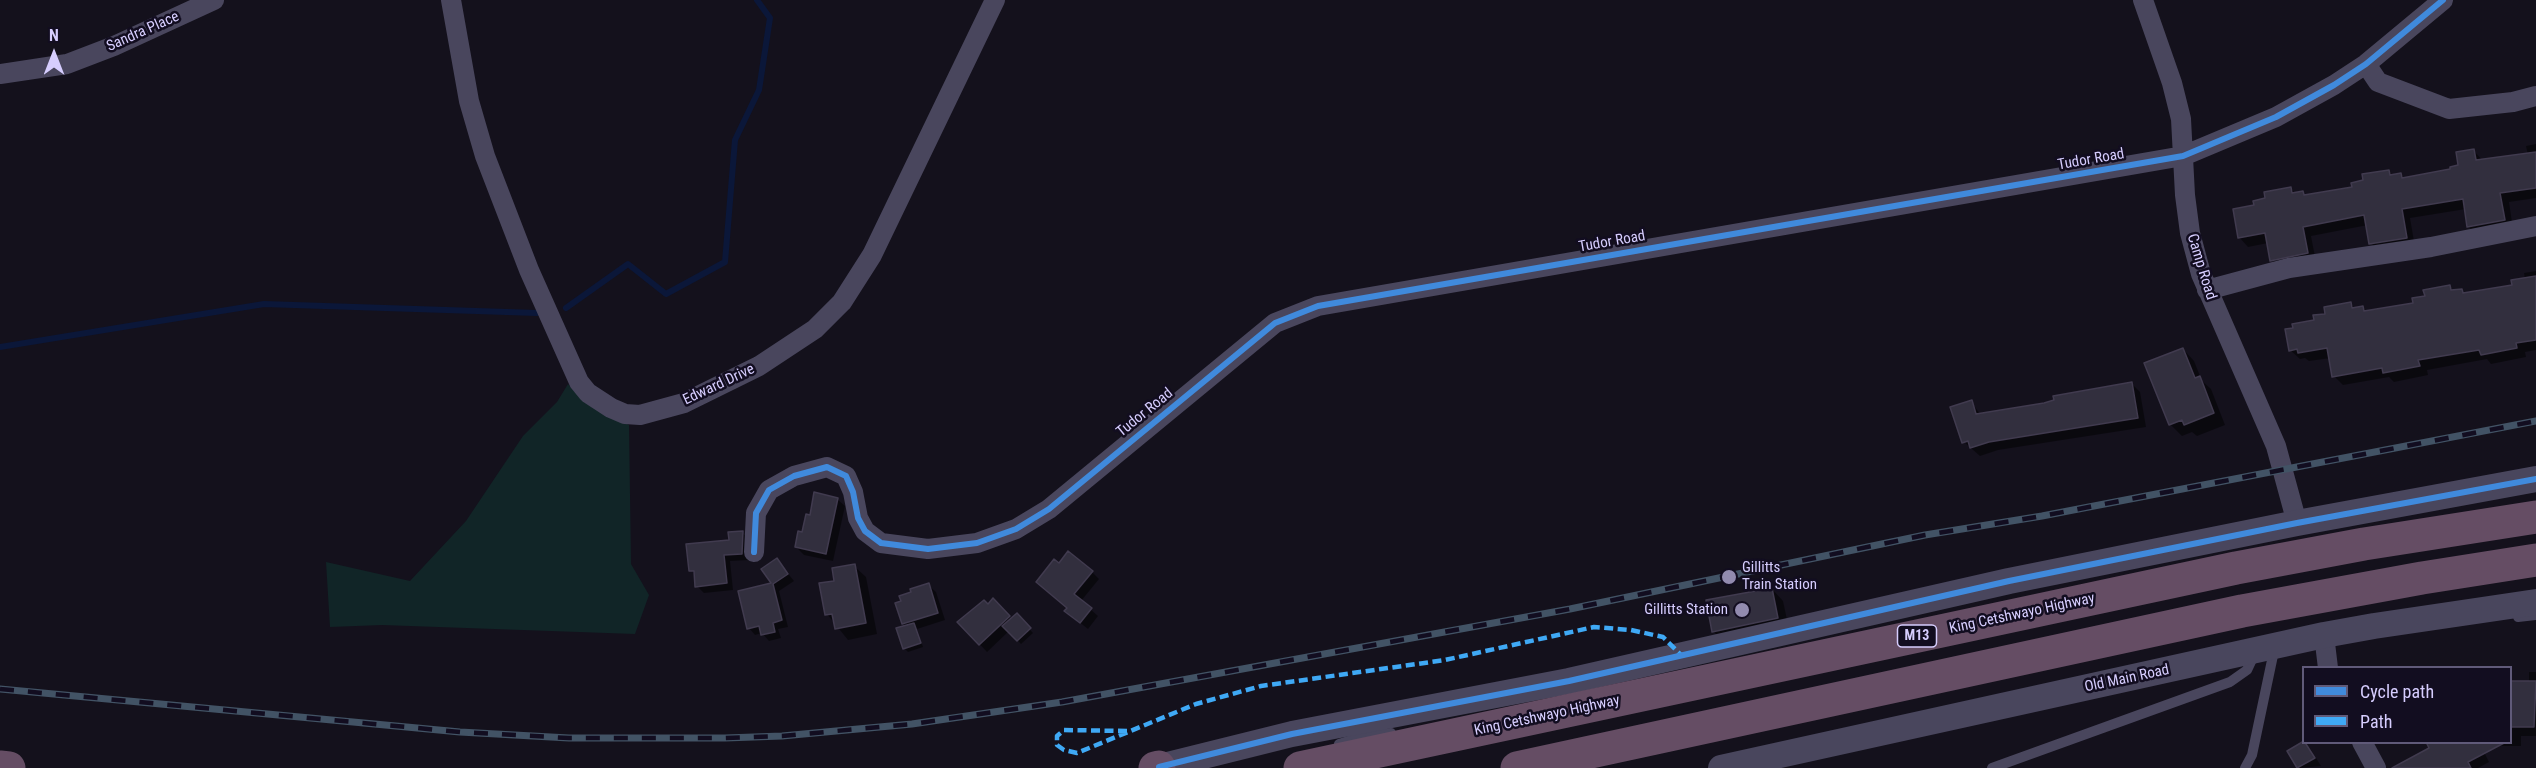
<!DOCTYPE html>
<html>
<head>
<meta charset="utf-8">
<style>
	body { margin:0 }
	#map { position:relative; width:2536px; height:768px; overflow:hidden; background:#14111c; font-family:"Roboto Condensed",sans-serif }
	canvas { display:block }
	.legend { position:absolute; left:2302px; top:666px; width:210px; height:78px; box-sizing:border-box; background:#120d20; border:2px solid #605a79; margin:0; padding:8px 10px; list-style:none; font-size:18px; color:#d6cdfe }
	.legend li { display:flex; align-items:center; gap:12px; height:30px }
	.legend b { width:30px; border:2px solid #605a79 }
	.north { position:absolute; left:24px; top:24px; width:60px; height:60px; -webkit-text-stroke:4px #120d20; paint-order:stroke; rotate:0deg; font-size:16px; font-weight:700; line-height:24px; text-align:center; color:#d6cdfe }
	.north::after { content:''; display:block; margin:auto; width:21px; height:27px; background:#d6cdfe; clip-path:polygon(50% 0,100% 100%,50% 72%,0 100%) }
</style>
</head>
<body>
<div id="map">
<canvas width="2536" height="768"></canvas>
<ul class="legend">
<li><b style="height:8px;background:#408adc"></b>Cycle path</li>
<li><b style="height:8px;background:#3fa9f5"></b>Path</li>
</ul>
<div class="north">N</div>
</div>
<script>
const context = document.querySelector('canvas').getContext('2d');
context.lineJoin = 'round';
function paint(path, color) { context.fillStyle = color; context.fill(path, 'evenodd'); }
const toPath = rows => new Path2D(rows.map(r => 'M' + r).join(''));
function strokePath(path, color, width, dash) { context.strokeStyle = color; context.lineWidth = width; context.lineCap = dash ? 'butt' : 'round'; context.setLineDash(dash || []); context.stroke(path); }
function drawText(font, color, halo, rows, align = 'center') {
  context.font = font + ' "Roboto Condensed",sans-serif'; context.lineWidth = 5; context.setLineDash([]); context.textBaseline = 'middle'; context.strokeStyle = halo; context.fillStyle = color; for (const [text, x, y, turn = 0] of rows) {
    context.save(); context.translate(x, y); context.rotate((+turn || 0) * Math.PI / 180); context.textAlign = isNaN(turn) ? turn : align; if (halo) context.strokeText(text, 0, 0); context.fillText(text, 0, 0); context.restore();
  }
}
paint(toPath([
	[568,384,584,402,629,425,631,564,649,595,635,634,382,625,330,627,326,562,410,581,466,521,523,436,557,402]
]), '#112527');
paint(toPath([
	[2536,144,2536,198,2509,202,2513,229,2478,236,2469,227,2466,209,2410,218,2415,247,2380,253,2371,243,2368,225,2311,236,2316,262,2281,269,2272,260,2268,243,2248,247,2239,237,2256,207,2291,189,2296,194,2303,193,2307,196,2354,189,2389,171,2393,176,2401,174,2405,179,2452,171,2459,167,2474,151,2483,161,2528,155,2526,146],
	[2536,271,2536,350,2525,352,2526,357,2491,364,2487,359,2427,370,2428,375,2394,382,2389,377,2343,385,2334,376,2331,358,2309,361,2305,358,2300,359,2290,350,2316,321,2351,304,2355,309,2363,307,2367,312,2415,304,2450,287,2454,291,2462,290,2465,294,2513,286,2525,279,2524,273],
	[2183,349,2194,361,2202,381,2211,389,2225,425,2197,436,2192,432,2182,436,2170,424],
	[2132,384,2140,392,2146,427,1998,450,1980,456,1964,442,1971,402,1981,415,2044,405],
	[837,499,845,506,833,561,804,555,796,547,811,516],
	[742,533,749,539,749,560,730,561,733,590,704,593,697,586,696,575,691,570],
	[777,560,794,581,779,591,788,627,778,629,781,638,769,641,762,633,755,635,749,628,740,592,773,584,763,569],
	[1059,565,1092,572,1099,579,1081,601,1098,616,1088,629,1073,617,1068,608],
	[854,566,866,577,877,634,848,640,827,614,836,582],
	[928,585,936,592,945,620,917,629,923,647,908,652,904,648,906,627,903,623],
	[1772,589,1783,601,1789,629,1725,643,1713,631],
	[993,600,1012,620,1016,615,1033,633,1021,644,1009,631,987,652,959,622],
	[2529,672,2536,672,2536,736,2521,736,2521,746,2495,746,2491,742,2510,742,2510,682,2529,682],
	[2479,742,2489,762,2478,768,2417,768],
	[2303,743,2311,750,2321,766,2299,768,2289,752]
]), '#0007');
strokePath(toPath([
	[566,308,628,264,666,294,725,262,735,140,759,90,770,18,757,0],
	[0,347,264,304,537,313]
]), '#0b1739', 6);
const building = toPath([
	[2474,149,2476,160,2536,152,2536,188,2500,193,2505,220,2467,227,2463,199,2402,209,2407,238,2369,244,2364,215,2303,227,2308,253,2270,261,2265,233,2238,238,2233,209,2254,205,2253,201,2265,198,2264,192,2291,187,2292,193,2303,191,2304,195,2352,187,2351,183,2363,180,2362,174,2389,170,2390,175,2401,173,2402,178,2450,169,2450,167,2458,165,2456,152,2474,149],
	[2536,276,2536,340,2516,343,2517,348,2481,355,2479,350,2418,360,2420,366,2383,373,2382,368,2332,377,2327,348,2298,353,2297,349,2289,351,2285,329,2293,328,2292,324,2314,320,2313,315,2325,314,2324,307,2351,302,2352,308,2363,306,2364,311,2413,303,2412,298,2425,296,2423,290,2450,285,2451,290,2462,289,2463,293,2512,285,2511,280,2536,276],
	[2183,348,2195,378,2200,376,2214,413,2184,425,2182,420,2169,425,2144,363,2183,348],
	[2132,382,2138,418,1989,442,1970,448,1968,441,1962,443,1950,407,1972,400,1976,414,2044,403,2054,400,2053,396,2132,382],
	[814,492,838,498,826,554,795,547,798,531,802,532,806,514,810,515,814,492],
	[743,531,742,554,724,555,727,583,695,587,694,571,689,571,686,544,729,540,728,532,743,531],
	[1068,551,1093,571,1074,594,1092,608,1080,623,1064,611,1067,608,1036,582,1054,559,1059,563,1068,551],
	[777,558,788,574,773,584,782,620,773,623,775,632,761,635,759,626,747,629,738,591,771,583,761,569,777,558],
	[855,564,866,623,835,629,832,614,825,615,819,583,834,581,832,568,855,564],
	[929,583,938,613,902,624,895,603,901,601,899,596,911,592,910,589,929,583],
	[1772,588,1778,618,1712,632,1706,600,1772,588],
	[993,598,1010,616,979,645,957,622,984,600,988,604,993,598],
	[1017,613,1031,628,1017,641,1002,626,1017,613],
	[914,623,921,643,903,649,896,628,914,623],
	[2511,681,2536,681,2534,727,2511,727,2511,681],
	[2304,741,2315,758,2297,768,2287,751,2304,741],
	[2426,742,2506,742,2468,762,2471,768,2392,768,2429,748,2426,742]
]);
paint(building, '#322f3e');
strokePath(building, '#413b4f', 1.5);
strokePath(toPath([
	[2518,617,2536,615],
	[1339,744,1364,736,1391,733],
	[1992,768,2230,682,2247,670,2255,653],
	[2245,768,2252,755,2275,646]
]), '#49465d', 10);
strokePath(toPath([
	[451,0,469,101,485,156,529,270,579,382,588,393,611,408,625,414,640,415,684,403,759,366,815,329,842,302,872,255,995,0],
	[2143,0,2172,83,2181,119,2185,195,2190,233,2201,274,2276,446,2297,523],
	[2366,64,2378,82,2449,109,2513,102,2536,96],
	[0,74,67,64,114,46,214,0],
	[2207,290,2289,268,2431,247,2536,226],
	[754,552,756,513,769,490,794,476,827,467,846,476,853,492,858,518,865,531,881,543,928,549,977,543,1016,529,1049,509,1275,323,1318,306,2183,156,2276,117,2334,85,2366,64,2443,0],
	[2324,635,2328,668],
	[2362,742,2376,768]
]), '#49465d', 20);
strokePath(toPath([
	[1159,767,1292,734,1569,681,2009,581,2297,523,2536,479],
	[1721,768,2324,635,2374,626,2536,602]
]), '#49465d', 26);
strokePath(toPath([
	[0,767,9,768],
	[1155,768,1159,767],
	[1300,768,2236,568,2364,544,2536,517],
	[1517,768,2242,611,2422,578,2536,560]
]), '#654d64', 33);
const rail = toPath([
	[0,689,460,732,569,738,725,738,782,736,912,724,1062,702,1570,609,1925,535,2042,516,2536,421]
]);
strokePath(rail, '#425365', 7);
strokePath(rail, '#120d20', 4.5, [14]);
strokePath(toPath([
	[1127,731,1064,730,1057,736,1057,745,1064,750,1077,753,1196,704,1261,686,1445,660,1594,627,1631,630,1663,637,1682,656]
]), '#3fa9f5', 4.5, [9, 4.5]);
strokePath(toPath([
	[754,552,756,513,769,490,794,476,827,467,846,476,853,492,858,518,865,531,881,543,928,549,977,543,1016,529,1049,509,1275,323,1318,306,2183,156,2276,117,2334,85,2366,64,2443,0],
	[1159,767,1292,734,1569,681,2009,581,2297,523,2536,479]
]), '#408adc', 6);
for (const [x, y, r, color] of [
	[1729,577,8,"#928baf"],
	[1742,610,8,"#928baf"]
]) { const dot = new Path2D(); dot.arc(x, y, r, 0, 2 * Math.PI); context.fillStyle = color; context.fill(dot); strokePath(dot, '#120d20', 2); }
for (const [x, y, w] of [
	[1917,636,39]
]) { const box = new Path2D(); box.roundRect(x - w / 2, y - 11, w, 22, 4.5); context.fillStyle = '#120d20'; context.fill(box); strokePath(box, '#d6cdfe', 1.5); }
drawText('bold 14px', '#d6cdfe', null, [
	["M13",1917,636]
]);
drawText('15px', '#d6cdfe', '#120d20', [
	["Sandra Place",143,32,-24],
	["Tudor Road",2091,160,-10],
	["Tudor Road",1612,242,-10],
	["Camp Road",2201,267,73],
	["Edward Drive",719,385,-25],
	["Tudor Road",1145,413,-39],
	["King Cetshwayo Highway",2022,614,-12],
	["Old Main Road",2127,679,-12],
	["King Cetshwayo Highway",1547,716,-12]
]);
drawText('15px', '#d6cdfe', '#120d20', [
	["Gillitts",1742,568],
	["Train Station",1742,585],
	["Gillitts Station",1728,610,"right"]
], 'left');
</script>
</body>
</html>
